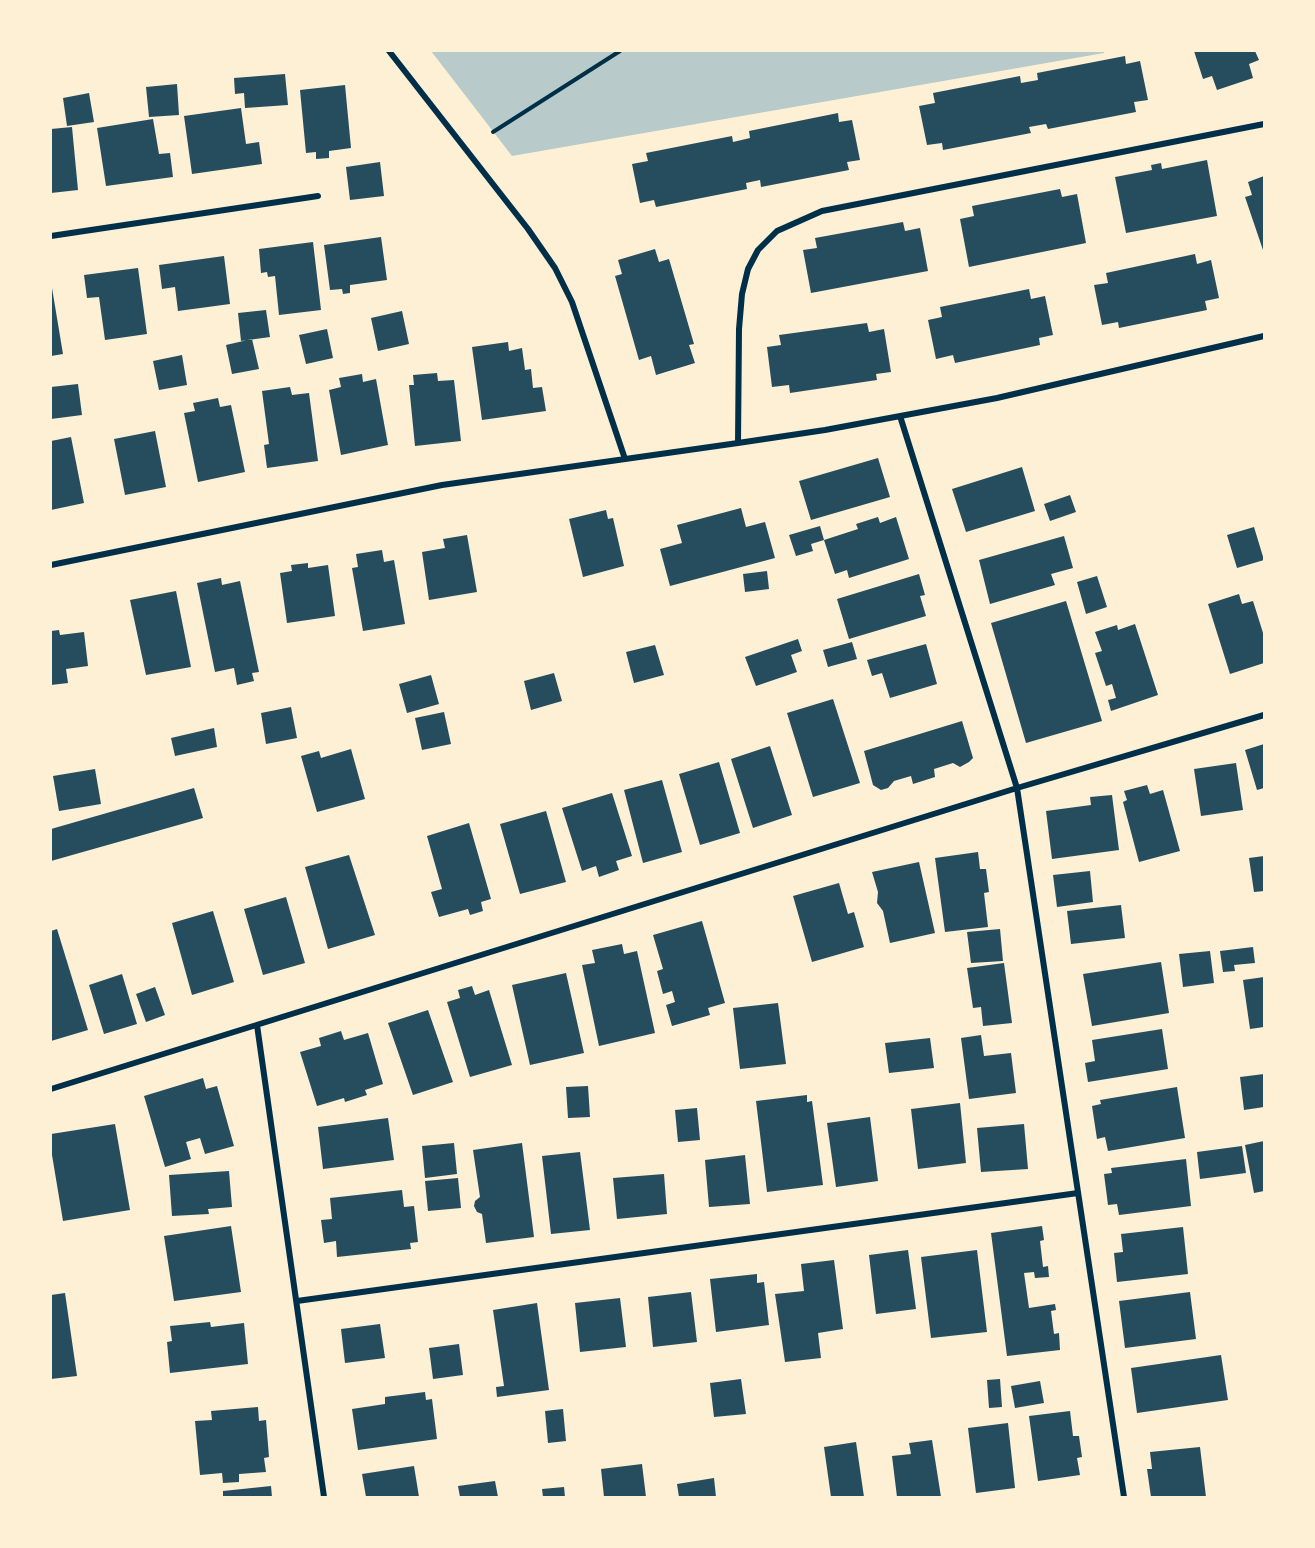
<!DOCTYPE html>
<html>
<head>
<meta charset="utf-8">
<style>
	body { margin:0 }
	#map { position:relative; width:1315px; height:1548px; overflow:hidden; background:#fdf0d5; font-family:Quicksand,sans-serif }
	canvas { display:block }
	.frame { position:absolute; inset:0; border:52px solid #fdf0d5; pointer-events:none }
</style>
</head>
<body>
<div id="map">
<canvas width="1315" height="1548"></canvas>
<div class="frame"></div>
</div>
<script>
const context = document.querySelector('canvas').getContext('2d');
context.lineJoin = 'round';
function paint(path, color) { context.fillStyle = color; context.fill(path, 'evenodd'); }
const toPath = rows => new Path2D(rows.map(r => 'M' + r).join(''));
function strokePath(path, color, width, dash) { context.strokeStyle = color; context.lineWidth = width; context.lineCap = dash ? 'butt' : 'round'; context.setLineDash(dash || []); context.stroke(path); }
paint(toPath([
	[431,51,1104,51,1104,53,512,156]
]), '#b9caca');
paint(toPath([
	[1194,51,1255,51,1259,60,1249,64,1253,78,1217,90,1212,76,1203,79],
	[1125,56,1126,64,1140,61,1148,100,1134,102,1136,112,1048,129,1046,124,1029,127,1031,133,943,150,942,143,927,145,919,106,935,103,933,93,1020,76,1021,83,1038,80,1037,73],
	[285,74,288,105,245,108,244,93,235,94,234,78],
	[177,84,179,115,149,117,146,87],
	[345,85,351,148,329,151,329,158,316,159,316,152,306,153,300,90],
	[89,93,94,122,67,126,63,98],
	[241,108,246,144,259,142,262,164,192,174,184,116],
	[838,113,839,122,852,120,860,160,847,162,849,170,761,187,760,180,746,183,747,189,656,207,654,200,640,203,632,164,648,161,646,153,732,136,733,142,750,138,749,131],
	[153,119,159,154,170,153,173,177,106,186,97,128],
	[72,127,78,190,51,193,51,129],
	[1207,160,1217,216,1126,233,1115,177,1152,170,1151,165,1161,163,1162,169],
	[380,162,384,196,350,200,346,167],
	[1264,176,1264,253,1245,197,1252,195,1248,182],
	[1060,189,1062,197,1077,194,1086,243,969,267,960,219,974,216,972,206],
	[903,222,905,231,920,228,928,271,811,293,803,250,817,248,815,238],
	[381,237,387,280,350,285,350,293,343,294,342,289,330,290,324,245],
	[313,242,321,310,279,315,275,276,268,277,267,272,261,273,259,249],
	[655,249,659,262,669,259,694,344,689,345,695,363,656,375,651,356,639,360,615,276,622,274,618,260],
	[1195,254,1197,264,1211,260,1219,298,1205,301,1207,310,1119,328,1118,322,1102,325,1094,285,1108,283,1106,273],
	[224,256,230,304,178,311,175,287,162,289,159,265],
	[138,268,147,334,105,340,99,297,87,298,84,275],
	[51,288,52,288,63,354,51,356],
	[1029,289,1031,299,1045,296,1053,335,1039,338,1040,345,955,363,953,355,936,359,928,320,942,317,940,307],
	[266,310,270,337,241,341,238,313],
	[402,311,409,344,378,351,371,318],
	[867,323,869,332,884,329,891,372,876,374,877,380,790,393,789,385,772,387,767,347,781,345,779,335],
	[327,329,333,358,306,364,299,335],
	[252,339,259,369,232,374,226,345],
	[508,342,509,351,522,348,525,370,531,369,533,388,542,387,546,411,482,420,472,347],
	[182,355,187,385,159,390,153,361],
	[437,373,438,381,454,380,461,441,415,446,409,385,414,385,413,375],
	[362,374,363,382,376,379,388,445,341,455,329,390,341,387,339,378],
	[78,384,82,415,51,419,51,387],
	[290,387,292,395,309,393,318,461,267,468,264,445,269,444,262,391],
	[218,398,220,407,231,405,245,472,198,482,184,413,195,411,193,403],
	[155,431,166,487,125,495,114,439],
	[71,437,84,503,51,510,51,441],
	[878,458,890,497,811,520,799,481],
	[1022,467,1035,511,966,532,952,489],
	[1070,495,1076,512,1050,521,1044,504],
	[741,508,746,527,765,522,775,558,670,586,660,549,682,543,677,525],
	[606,510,608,519,613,518,624,566,583,577,569,519],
	[878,517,880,523,896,517,909,559,849,578,847,570,835,574,824,540,858,529,856,524],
	[820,526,824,540,811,544,813,551,796,556,789,535],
	[1254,527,1264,560,1237,568,1227,535],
	[467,535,477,592,429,600,422,552,445,548,443,539],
	[1064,536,1073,568,1051,574,1055,585,990,604,979,560],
	[382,550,384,562,394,560,405,624,363,631,352,568,358,567,356,554],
	[308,563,308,568,328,565,335,616,287,623,280,573,292,571,291,565],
	[767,571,769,589,745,592,743,574],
	[919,574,925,595,920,596,926,616,849,639,837,599],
	[1097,576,1107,607,1086,614,1077,582],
	[221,578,222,585,240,581,259,672,252,673,254,681,237,685,234,668,215,672,197,583],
	[176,591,191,667,146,675,130,600],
	[1239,594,1242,604,1253,601,1264,636,1264,663,1230,674,1208,604],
	[1066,601,1102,721,1026,743,991,623],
	[1135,624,1158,695,1111,711,1108,700,1116,698,1112,684,1106,686,1095,653,1102,651,1095,632,1117,625,1118,630],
	[59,630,60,635,84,632,88,666,66,669,68,683,51,685,51,631],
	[798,639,802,651,791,655,797,672,756,686,745,657],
	[852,642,857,659,828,667,823,650],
	[926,644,937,684,890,698,882,673,872,676,867,660],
	[655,645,664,675,634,683,626,652],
	[554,673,562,701,531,710,524,681],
	[431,675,439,704,407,713,399,684],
	[833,699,860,783,813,797,787,713],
	[291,707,297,738,266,744,261,713],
	[444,712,451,744,422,750,415,718],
	[962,721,973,758,969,762,960,767,953,763,934,769,935,777,913,784,911,776,894,781,888,788,881,790,873,785,864,751],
	[214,728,217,747,175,756,171,738],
	[1264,744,1264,788,1257,790,1245,750],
	[770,746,792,815,753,828,731,759],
	[351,749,365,799,317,812,301,756,319,751,321,758],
	[719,762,740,833,700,845,679,774],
	[1236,763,1243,810,1201,816,1194,769],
	[95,769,101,804,59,811,53,776],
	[662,780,682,852,643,863,624,790],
	[1147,785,1150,794,1163,790,1180,851,1139,862,1123,802,1127,800,1124,791],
	[194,788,203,818,51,861,51,829],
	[612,793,632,856,616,861,619,870,599,877,596,866,582,871,562,808],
	[1112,795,1119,850,1052,859,1046,811,1091,805,1090,797],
	[546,811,566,882,520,894,500,824],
	[469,823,491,899,481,902,483,911,470,915,468,909,439,917,431,892,442,889,427,836],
	[978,852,980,869,986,869,989,892,984,893,988,927,945,932,935,858],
	[349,855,375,935,328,949,305,867],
	[1264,856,1264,891,1254,892,1249,858],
	[919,862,935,933,890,943,883,911,877,903,878,892,872,872],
	[1090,871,1093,902,1057,907,1053,875],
	[839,883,848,914,854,912,864,947,812,962,793,896],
	[286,897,305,963,263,975,244,909],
	[1121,905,1125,938,1071,944,1067,911],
	[213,911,234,982,192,995,172,923],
	[702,921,725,1003,708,1008,710,1015,672,1026,666,1005,675,1002,672,991,663,994,657,971,663,969,653,935],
	[57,929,88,1030,51,1041,51,931],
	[1000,929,1003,961,971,963,967,932],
	[622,944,624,954,637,951,655,1033,599,1046,582,965,595,963,592,950],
	[1253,947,1255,963,1234,965,1235,971,1223,972,1220,951],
	[1210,951,1214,983,1183,987,1179,954],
	[1161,962,1169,1013,1092,1026,1083,974],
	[1004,963,1012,1023,983,1026,981,1007,973,1008,967,968],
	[566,973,584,1053,530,1065,512,985],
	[122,974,137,1024,104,1034,89,985],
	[1264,977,1264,1027,1250,1029,1243,980],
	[472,986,475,995,489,990,512,1065,470,1077,447,1002,460,998,458,990],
	[155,987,165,1015,146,1022,136,994],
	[778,1003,786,1064,740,1069,733,1008],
	[428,1010,453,1082,413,1095,388,1023],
	[1162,1029,1168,1069,1088,1082,1085,1063,1095,1061,1092,1040],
	[341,1031,344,1040,368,1033,383,1084,365,1090,367,1095,345,1102,344,1098,317,1106,300,1052,321,1046,319,1038],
	[981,1035,984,1056,1011,1053,1016,1093,969,1099,961,1038],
	[930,1038,934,1068,889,1073,885,1043],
	[1264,1074,1264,1107,1244,1110,1240,1077],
	[203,1078,206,1089,217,1086,234,1146,205,1154,200,1138,186,1142,191,1159,165,1167,144,1096],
	[588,1086,590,1117,568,1118,566,1087],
	[1177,1087,1185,1138,1108,1151,1105,1137,1097,1139,1092,1106,1101,1104,1100,1100],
	[807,1095,807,1102,812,1101,823,1185,767,1192,756,1101],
	[960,1103,966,1163,918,1169,911,1109],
	[697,1108,700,1140,678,1142,675,1110],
	[870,1117,878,1181,836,1187,827,1123],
	[388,1118,394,1160,323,1169,318,1127],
	[115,1124,130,1210,63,1221,51,1149,51,1134],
	[1024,1124,1028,1169,981,1172,977,1128],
	[1264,1141,1264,1191,1254,1193,1245,1145],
	[454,1143,457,1174,425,1178,422,1146],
	[522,1143,534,1237,486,1243,482,1214,477,1212,474,1206,475,1201,480,1197,473,1150],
	[1242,1146,1246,1173,1200,1179,1197,1152],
	[580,1152,590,1230,551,1234,542,1156],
	[745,1155,750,1204,709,1207,705,1160],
	[1186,1159,1191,1206,1119,1215,1117,1204,1108,1205,1104,1174,1112,1173,1111,1168],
	[229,1171,232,1207,208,1209,209,1214,172,1216,169,1175],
	[664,1174,667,1214,617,1219,613,1178],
	[458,1178,461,1208,428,1211,425,1181],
	[402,1190,404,1207,414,1206,418,1242,410,1243,411,1249,337,1257,336,1241,324,1243,321,1220,332,1219,330,1198],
	[231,1226,241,1292,174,1301,164,1236],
	[1042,1226,1044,1240,1040,1241,1043,1267,1048,1266,1049,1277,1035,1278,1034,1272,1024,1273,1029,1308,1055,1304,1056,1310,1051,1311,1054,1334,1059,1333,1060,1350,1007,1356,991,1233],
	[1183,1227,1188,1274,1117,1282,1114,1253,1123,1252,1121,1234],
	[908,1250,916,1309,876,1314,869,1255],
	[977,1250,987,1332,931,1338,921,1257],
	[834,1260,843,1329,818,1333,821,1358,785,1362,775,1294,804,1291,801,1264],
	[757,1274,757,1283,764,1282,769,1325,716,1332,710,1279],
	[691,1292,697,1342,653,1347,648,1297],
	[1190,1292,1196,1339,1125,1348,1119,1301],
	[65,1293,77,1376,51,1379,51,1295],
	[620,1298,626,1347,580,1352,575,1303],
	[537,1303,549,1390,497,1397,496,1387,504,1386,493,1310],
	[210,1322,211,1327,244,1323,248,1364,170,1373,167,1342,172,1341,170,1326],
	[380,1324,385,1358,345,1363,341,1329],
	[459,1344,463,1375,433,1379,429,1348],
	[1221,1355,1228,1400,1137,1413,1131,1368],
	[741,1379,746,1414,714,1417,710,1383],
	[1000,1379,1002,1407,989,1408,987,1380],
	[1040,1381,1044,1403,1015,1408,1011,1386],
	[425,1392,426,1400,432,1399,437,1439,358,1450,352,1409,385,1404,385,1397],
	[258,1407,259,1421,266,1420,269,1457,264,1458,266,1472,239,1474,239,1482,223,1483,222,1473,200,1475,195,1421,212,1420,211,1411],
	[563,1409,566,1441,548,1443,545,1411],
	[1070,1411,1073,1436,1079,1436,1082,1457,1077,1458,1080,1475,1038,1481,1029,1416],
	[1008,1423,1015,1488,976,1493,968,1428],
	[932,1440,941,1497,897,1497,892,1456,911,1454,909,1443],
	[856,1442,864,1497,831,1497,824,1447],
	[1200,1447,1206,1497,1151,1497,1147,1469,1152,1469,1150,1452],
	[642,1464,646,1497,604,1497,601,1469],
	[414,1466,419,1497,366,1497,362,1474],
	[714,1478,716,1497,679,1497,677,1484],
	[495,1481,498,1497,460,1497,458,1486],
	[271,1486,272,1497,223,1497,223,1491],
	[564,1487,565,1497,543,1497,542,1489]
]), '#264d5e');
strokePath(toPath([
	[493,132,620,51]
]), '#003049', 4);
strokePath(toPath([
	[389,51,528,229,555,268,572,302,625,459],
	[51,236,318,196],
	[900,416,1017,788,1124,1497],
	[738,443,739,329,742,294,748,269,758,250,777,231,822,211,1264,124],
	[51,565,442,485,738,443,825,430,997,398,1264,336],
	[257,1025,324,1497],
	[51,1089,1017,788,1264,715],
	[297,1301,1078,1193]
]), '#003049', 6);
</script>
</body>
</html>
